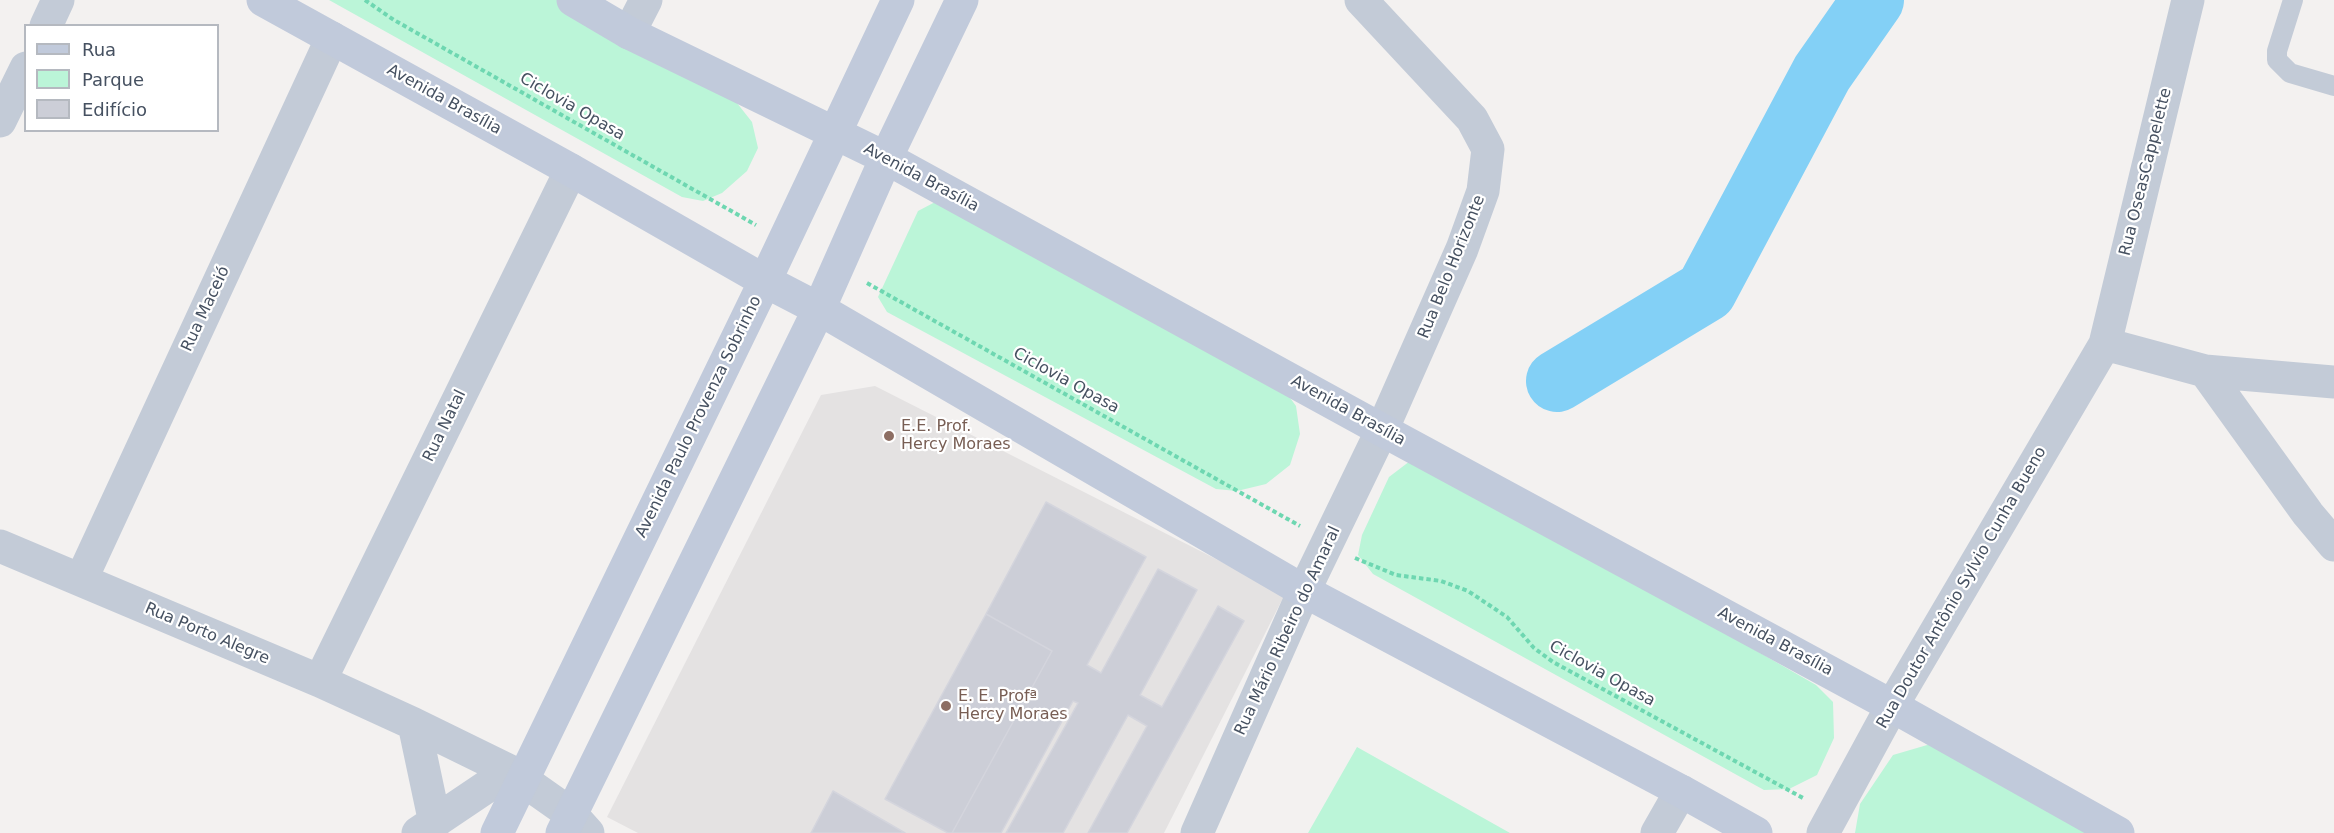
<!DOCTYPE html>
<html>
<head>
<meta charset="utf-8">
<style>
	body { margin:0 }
	#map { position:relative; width:2334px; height:833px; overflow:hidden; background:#f3f1f0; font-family:"DejaVu Sans",sans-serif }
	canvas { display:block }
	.legend { position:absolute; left:24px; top:24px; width:195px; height:108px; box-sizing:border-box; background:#fff; border:2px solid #b5b9c0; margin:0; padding:8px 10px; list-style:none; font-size:18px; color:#465161 }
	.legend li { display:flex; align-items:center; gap:12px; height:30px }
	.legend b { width:30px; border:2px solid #b5b9c0 }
</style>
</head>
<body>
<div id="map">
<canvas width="2334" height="833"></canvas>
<ul class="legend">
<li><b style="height:8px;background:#c1cadb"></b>Rua</li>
<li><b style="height:16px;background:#bbf5d8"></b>Parque</li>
<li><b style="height:16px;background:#ccced7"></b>Edifício</li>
</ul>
</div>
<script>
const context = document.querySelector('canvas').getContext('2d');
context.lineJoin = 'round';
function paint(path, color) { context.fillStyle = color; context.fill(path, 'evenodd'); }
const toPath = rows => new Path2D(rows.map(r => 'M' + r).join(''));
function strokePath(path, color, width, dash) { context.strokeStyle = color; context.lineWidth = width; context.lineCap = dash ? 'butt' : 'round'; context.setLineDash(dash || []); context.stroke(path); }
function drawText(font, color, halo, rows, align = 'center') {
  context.font = font + ' "DejaVu Sans",sans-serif'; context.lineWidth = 4.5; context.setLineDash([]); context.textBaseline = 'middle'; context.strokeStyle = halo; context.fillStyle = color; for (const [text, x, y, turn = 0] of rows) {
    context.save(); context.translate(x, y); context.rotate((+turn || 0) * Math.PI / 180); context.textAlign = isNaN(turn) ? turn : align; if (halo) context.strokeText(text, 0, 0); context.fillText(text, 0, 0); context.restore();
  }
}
paint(toPath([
	[875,386,1285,594,1164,833,638,833,607,817,821,395]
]), '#e4e2e2');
paint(toPath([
	[329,0,559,0,733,98,752,122,758,148,747,171,722,193,703,201,682,197],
	[939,200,1277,380,1296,406,1300,434,1290,465,1266,484,1237,491,1216,489,887,312,878,297,918,211],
	[1410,461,1438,468,1816,685,1833,702,1834,738,1817,775,1789,789,1764,790,1373,574,1358,555,1362,535,1389,477],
	[1934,743,2091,833,1855,833,1860,804,1893,755],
	[1357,747,1510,833,1308,833]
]), '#bbf5d8');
strokePath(toPath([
	[1557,381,1706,291,1822,73,1873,0]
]), '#83d0f6', 62);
const building = toPath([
	[1046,502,1146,557,1087,665,1101,673,1158,569,1197,590,1140,695,1162,707,1218,606,1244,621,1127,833,1088,833,1147,726,1128,715,1063,833,1006,833,1078,703,1073,701,1001,833,952,833,1052,651,986,614,1046,502],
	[986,614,1052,651,952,833,948,833,885,799,986,614],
	[833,791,905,833,811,833,833,791]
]);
paint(building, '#ccced7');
strokePath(building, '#d4d5dd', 1.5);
strokePath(toPath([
	[365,0,394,20,756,225],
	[867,283,1300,526],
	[1355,558,1396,575,1441,581,1468,591,1507,617,1534,648,1553,662,1803,798]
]), '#6ed7b1', 4, [4.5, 3]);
strokePath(toPath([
	[2293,0,2277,51,2277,60,2290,73,2334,86]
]), '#c3cbd7', 20);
strokePath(toPath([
	[46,26,58,0],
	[629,33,646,0],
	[0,121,26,68],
	[2105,344,2205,371,2334,382],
	[2205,371,2308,514,2334,545],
	[0,546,320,681,414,724,510,771],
	[81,580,332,38],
	[320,681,571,170],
	[414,724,435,823],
	[418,833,510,771,571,814,588,833],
	[1197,833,1304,591,1382,430,1462,249,1483,191,1488,149,1472,119,1361,0],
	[1657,833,1681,791],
	[1823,833,1892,706,2105,344,2188,0]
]), '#c3cbd7', 33);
strokePath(toPath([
	[263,0,571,170,765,281,819,309,1304,591,1681,791,1756,833],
	[573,0,629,33,886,158,1382,430,1892,706,2118,833],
	[497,833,765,281,898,0],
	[562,833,819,309,886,158,962,0]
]), '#c1cadb', 33);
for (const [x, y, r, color] of [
	[889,436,6,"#8d6e63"],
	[946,706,6,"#8d6e63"]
]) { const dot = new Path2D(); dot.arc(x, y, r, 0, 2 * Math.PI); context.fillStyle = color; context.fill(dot); strokePath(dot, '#fff', 2); }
drawText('16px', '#465161', '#fff', [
	["Avenida Brasília",444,100,29],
	["Ciclovia Opasa",572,107,30],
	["Rua OseasCappelette",2146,172,-76],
	["Avenida Brasília",921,178,28],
	["Rua Belo Horizonte",1452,267,-68],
	["Rua Maceió",206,309,-65],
	["Ciclovia Opasa",1066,381,29],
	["Avenida Brasília",1348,411,29],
	["Avenida Paulo Provenza Sobrinho",699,417,-64],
	["Rua Natal",445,426,-64],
	["Rua Doutor Antônio Sylvio Cunha Bueno",1962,588,-60],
	["Rua Mário Ribeiro do Amaral",1288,631,-65],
	["Rua Porto Alegre",207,634,23],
	["Avenida Brasília",1775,642,28],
	["Ciclovia Opasa",1602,674,29]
]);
drawText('16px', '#785e54', '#fff', [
	["E.E. Prof.",901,427],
	["Hercy Moraes",901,445],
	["E. E. Profª",958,697],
	["Hercy Moraes",958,715]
], 'left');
</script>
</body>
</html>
